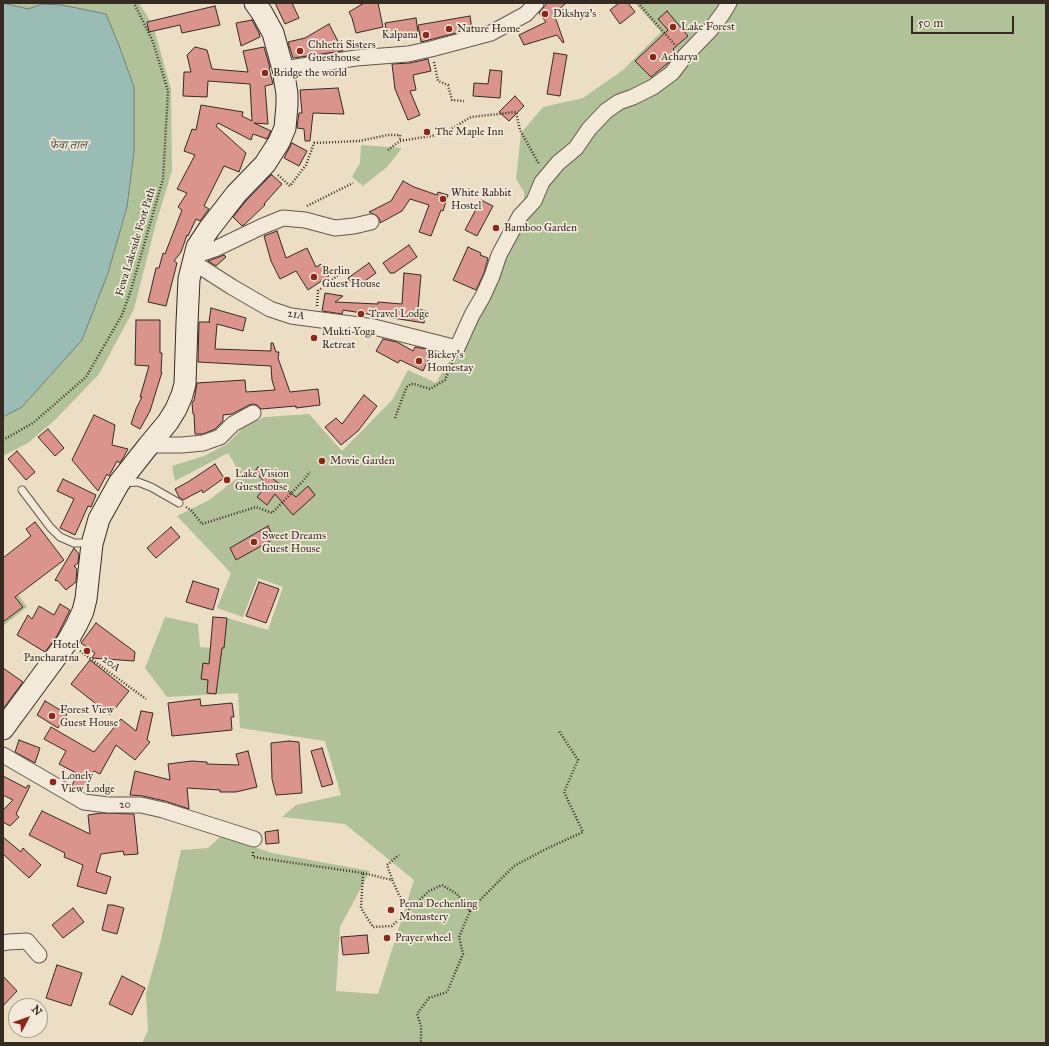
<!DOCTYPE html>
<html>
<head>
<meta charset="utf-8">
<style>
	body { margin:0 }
	#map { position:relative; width:1049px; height:1046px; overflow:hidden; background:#ecddc5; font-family:"IM FELL Great Primer",serif }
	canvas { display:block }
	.frame { position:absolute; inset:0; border:4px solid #352b23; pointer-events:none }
	.north { position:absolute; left:8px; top:998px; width:40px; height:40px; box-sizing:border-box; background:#f3e9d9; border:1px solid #a79d90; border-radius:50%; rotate:49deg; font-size:11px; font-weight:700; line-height:16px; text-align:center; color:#352b23 }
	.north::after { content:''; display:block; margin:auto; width:14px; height:18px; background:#8f2418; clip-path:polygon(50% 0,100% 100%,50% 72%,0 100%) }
	.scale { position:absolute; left:911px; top:16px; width:103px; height:18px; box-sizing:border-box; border:2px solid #352b23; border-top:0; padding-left:5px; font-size:12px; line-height:14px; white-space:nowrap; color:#352b23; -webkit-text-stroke:3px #f3e9d9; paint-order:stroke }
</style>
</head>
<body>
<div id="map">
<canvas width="1049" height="1046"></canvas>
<div class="frame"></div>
<div class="north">N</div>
<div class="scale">50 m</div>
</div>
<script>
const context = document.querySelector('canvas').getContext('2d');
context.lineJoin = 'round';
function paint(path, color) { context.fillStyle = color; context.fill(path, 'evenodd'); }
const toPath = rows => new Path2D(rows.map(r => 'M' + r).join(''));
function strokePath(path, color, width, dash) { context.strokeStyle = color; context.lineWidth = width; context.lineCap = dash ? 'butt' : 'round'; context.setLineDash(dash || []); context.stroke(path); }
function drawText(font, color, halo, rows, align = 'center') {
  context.font = font + ' "IM FELL Great Primer","Noto Serif Devanagari",serif'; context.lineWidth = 3.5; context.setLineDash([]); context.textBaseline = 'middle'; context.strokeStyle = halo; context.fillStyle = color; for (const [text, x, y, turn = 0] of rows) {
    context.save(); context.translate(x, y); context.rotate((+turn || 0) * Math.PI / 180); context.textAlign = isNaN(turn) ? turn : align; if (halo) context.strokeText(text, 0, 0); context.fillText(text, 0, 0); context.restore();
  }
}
paint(toPath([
	[4,3,139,3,153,25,171,89,172,171,156,223,134,309,99,374,56,419,28,443,3,456,3,417,22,407,108,273,127,207,134,152,134,87,120,48,106,14,42,4,28,9],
	[635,3,1046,3,1046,1043,142,1043,148,1031,146,993,161,940,181,850,208,848,221,836,272,853,370,871,340,927,336,991,378,994,414,880,345,824,282,817,296,805,341,795,325,741,240,728,238,693,167,697,145,668,165,617,198,624,200,647,224,649,227,618,268,630,283,587,258,578,243,617,217,608,231,573,177,516,209,500,241,475,228,453,175,481,172,466,204,456,227,444,242,429,264,417,309,414,342,451,393,399,408,370,436,383,489,294,524,219,524,192,516,179,521,133,543,107,583,98,623,70,661,32],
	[361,145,402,148,387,167,363,186,352,177,360,163],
	[3,574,27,607,3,626]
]), '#b2c298');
const water = toPath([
	[3,3,28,9,42,4,62,5,106,14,120,48,134,87,134,152,127,207,108,273,82,340,22,407,3,417,3,3]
]);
paint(water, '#99bcb4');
strokePath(water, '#71827a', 1);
const building = toPath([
	[275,3,292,3,299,18,285,24,275,3],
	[364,3,378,3,383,27,356,33,352,18,349,12,364,3],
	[547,3,566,3,554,14,564,42,563,43,557,35,524,45,519,35,546,22,539,13,547,3],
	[619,3,628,3,635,12,620,24,610,10,619,3],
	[215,6,220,25,182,33,180,25,149,32,147,22,215,6],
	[667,11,688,36,673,49,676,53,669,62,651,77,635,61,668,30,658,19,667,11],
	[470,16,472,29,421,42,418,25,470,16],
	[416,18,418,33,387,37,385,23,416,18],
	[252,20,259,33,260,37,241,46,236,23,252,20],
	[329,24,343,51,293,58,288,42,305,38,329,24],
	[195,47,207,50,212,69,248,72,243,51,264,47,270,68,269,68,273,84,265,86,268,124,254,123,271,131,267,139,253,134,251,140,218,123,216,126,246,153,239,172,224,166,204,206,209,209,200,221,196,219,188,236,187,235,181,252,174,261,177,263,166,306,148,302,156,268,159,268,163,253,165,254,182,210,178,207,187,193,177,189,195,155,184,151,192,129,196,130,201,105,243,112,242,116,252,121,250,84,208,81,207,97,183,96,184,72,191,72,187,55,195,47],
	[554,53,567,55,560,96,547,94,554,53],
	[428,59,431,71,413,75,416,90,410,91,420,115,408,120,395,89,392,64,410,63,428,59],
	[490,70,502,71,500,98,473,96,474,83,488,84,490,70],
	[338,88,344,114,313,113,310,141,305,141,304,129,297,128,299,113,302,113,300,90,338,88],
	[515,96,524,106,509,121,499,112,515,96],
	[292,143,307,151,299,166,284,158,292,143],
	[271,175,272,175,282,184,264,204,265,205,244,225,242,226,233,217,245,202,271,175],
	[403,181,414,187,437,195,438,192,448,195,443,211,441,210,431,236,419,232,429,205,410,199,402,211,380,223,380,220,377,216,369,212,391,201,403,181],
	[481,200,493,206,477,236,465,230,481,200],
	[277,231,286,258,307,248,316,267,321,264,329,276,308,290,296,271,280,279,271,261,264,236,277,231],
	[409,245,417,257,394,273,390,273,383,263,409,245],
	[468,247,481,253,480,255,488,258,484,273,476,290,453,280,468,247],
	[224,255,226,257,216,266,208,261,224,255],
	[369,263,376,273,355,288,348,278,369,263],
	[404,273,421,275,418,309,426,311,424,323,343,310,342,314,322,311,325,293,343,296,335,302,378,304,378,302,402,304,404,273],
	[211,308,246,318,243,331,217,324,215,349,271,351,271,343,273,343,276,352,279,352,278,358,290,392,318,389,320,405,296,408,296,406,261,409,257,405,253,404,249,405,232,414,223,415,223,421,215,429,203,434,195,434,194,414,193,414,192,403,193,401,194,401,197,383,245,380,246,392,275,390,272,380,271,366,198,362,199,322,210,322,209,322,211,308],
	[136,320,160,320,160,353,162,353,161,372,162,372,150,411,140,429,131,424,136,409,142,397,140,397,149,366,135,365,136,320],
	[383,339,397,342,413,351,415,347,426,349,432,352,423,371,400,360,398,363,376,351,383,339],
	[364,395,377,406,358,431,341,445,325,427,336,418,342,424,364,395],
	[94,415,115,425,112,445,128,449,123,458,120,463,117,461,109,476,107,474,98,491,72,460,94,415],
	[48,429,64,448,55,456,38,437,48,429],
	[17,451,35,472,26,480,8,459,17,451],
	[215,464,224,478,203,493,202,490,183,500,179,497,175,489,188,482,215,464],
	[258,467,296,497,308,486,315,495,293,515,275,494,267,505,257,497,267,485,255,471,258,467],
	[63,479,96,495,91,507,88,506,75,535,60,528,74,499,57,491,63,479],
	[35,522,64,560,15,597,23,607,3,622,3,558,31,536,26,529,35,522],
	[268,526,274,539,236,560,230,548,268,526],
	[171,527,180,537,156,558,147,548,171,527],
	[74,548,79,554,78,563,74,566,77,569,76,582,66,590,57,580,56,581,55,580,74,548],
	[193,581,219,589,213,610,186,602,193,581],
	[259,582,279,589,266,623,246,616,259,582],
	[60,604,70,610,57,636,45,652,17,635,28,615,32,619,39,606,54,615,60,604],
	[213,617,227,618,224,648,222,648,216,694,207,693,208,680,201,679,203,663,209,664,213,617],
	[96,623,135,652,134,661,92,658,95,653,81,643,96,623],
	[90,660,129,691,110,715,71,684,90,660],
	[3,668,23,682,3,709,3,668],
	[200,699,201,706,232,703,234,717,231,717,232,730,172,736,168,703,200,699],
	[45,701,67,714,58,728,37,715,45,701],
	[141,711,153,713,147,740,150,742,135,760,116,745,100,774,94,771,82,791,72,785,78,774,59,764,66,751,44,739,51,727,94,752,121,719,136,731,141,711],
	[19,740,40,748,35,763,15,752,19,740],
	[289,741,299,742,302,793,276,795,272,779,271,743,289,741],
	[322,748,333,784,322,787,311,751,322,748],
	[248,751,257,787,236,792,220,792,220,790,187,788,189,809,165,801,143,796,130,795,135,771,170,780,168,764,192,761,207,762,207,764,239,765,236,754,248,751],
	[3,776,26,788,28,785,30,786,16,814,19,817,10,826,3,822,3,810,13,800,3,795,3,776],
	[42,811,90,834,88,815,101,813,134,814,138,854,124,855,123,851,101,854,96,872,111,877,106,894,77,886,83,865,64,857,65,853,29,835,42,811],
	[278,830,279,843,266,844,265,832,278,830],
	[3,837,21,852,23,848,41,865,29,878,3,854,3,837],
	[108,905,113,905,124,908,117,934,102,930,108,905],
	[73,908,84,922,63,938,52,925,73,908],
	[367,935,369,953,343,955,341,937,367,935],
	[57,965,82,973,71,1006,46,998,57,965],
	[3,976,17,991,3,1006,3,976],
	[122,976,145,988,132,1015,109,1004,122,976]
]);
paint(building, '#da948b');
strokePath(building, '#352b23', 1);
const service = toPath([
	[123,483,138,482,151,487,179,503],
	[22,490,50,527,60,537,74,543,89,543]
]);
const minor = toPath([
	[283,69,356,58,408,54,431,49,491,33,526,14,536,3],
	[194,256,215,249,263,226,283,218,305,220,335,228,354,226,371,222],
	[193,262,232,287,270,309,291,316,374,327,457,348,472,315,483,296,492,276,499,255,520,216,534,201,542,182,558,163,576,148,589,129,606,111,619,102,633,97,653,87,672,73,685,56,711,29,723,13,729,3],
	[149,445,182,445,203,443,220,437,233,424,253,413],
	[3,755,84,802,108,805,141,805,163,810,254,839],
	[3,943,8,942,27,941,39,955]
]);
const secondary = toPath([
	[3,729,67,642,77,624,83,611,86,599,92,544,99,519,119,483,149,445,168,422,176,409,182,395,185,384,187,323,189,279,197,247,209,229,236,194,265,164,279,142,285,128,287,105,287,94,283,69,273,33,262,13,255,3]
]);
strokePath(service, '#63584c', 9);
strokePath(minor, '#63584c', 17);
strokePath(secondary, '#352b23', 23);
strokePath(toPath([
	[638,3,676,46],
	[434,62,438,81,448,85,452,100,464,101],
	[388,150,400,141,443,134,471,117,516,112,520,130,539,164],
	[278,175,290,186,306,165,314,143,359,141,388,135,400,135,400,141],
	[307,206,353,183],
	[317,306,318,291,338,275],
	[395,418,405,391,407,387,411,384,414,384,430,389,445,380,453,360],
	[3,440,33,423,86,377,122,315,131,290,163,179,168,91,153,42,134,3],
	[186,507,191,510,202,524,256,507,272,513,303,481,310,472],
	[80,651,146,699],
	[253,852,253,857,363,873,361,908,373,927,392,926,429,891,442,885,457,894,470,911,459,937,463,954,447,992,429,998,417,1014,421,1026,421,1043],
	[363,873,392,880,402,901,410,910],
	[392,879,387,865,399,855],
	[470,911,484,896,514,866,548,848,583,832,564,792,578,760,559,731]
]), '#352b23', 2.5, [1, 2]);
strokePath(service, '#f3e9d9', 7);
strokePath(minor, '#f3e9d9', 15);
strokePath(secondary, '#f3e9d9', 21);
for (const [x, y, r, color] of [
	[545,14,4,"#8f2418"],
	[673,27,4,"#8f2418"],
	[449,29,4,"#8f2418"],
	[426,35,4,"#8f2418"],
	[300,51,4,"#8f2418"],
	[653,57,4,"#8f2418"],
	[265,73,4,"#8f2418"],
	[427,132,4,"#8f2418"],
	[443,199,4,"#8f2418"],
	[496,228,4,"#8f2418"],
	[314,277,4,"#8f2418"],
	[361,314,4,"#8f2418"],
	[314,338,4,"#8f2418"],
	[419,361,4,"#8f2418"],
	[322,461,4,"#8f2418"],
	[227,480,4,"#8f2418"],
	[254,542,4,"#8f2418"],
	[87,651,4,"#8f2418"],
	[52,716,4,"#8f2418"],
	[53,782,4,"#8f2418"],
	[391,910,4,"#8f2418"],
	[387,938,4,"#8f2418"]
]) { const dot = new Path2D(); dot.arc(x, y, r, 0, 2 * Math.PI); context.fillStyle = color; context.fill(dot); strokePath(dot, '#f3e9d9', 1.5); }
drawText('11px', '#352b23', '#f3e9d9', [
	["Dikshya's",553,14],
	["Lake Forest",681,27],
	["Nature Home",457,29],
	["Kalpana",418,35,"right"],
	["Chhetri Sisters",308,45],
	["Guesthouse",308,58],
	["Acharya",661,57],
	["Bridge the world",273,73],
	["The Maple Inn",435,132],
	["White Rabbit",451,193],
	["Hostel",451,206],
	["Bamboo Garden",504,228],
	["Berlin",322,271],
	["Guest House",322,284],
	["Travel Lodge",369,314],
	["Mukti Yoga",322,332],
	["Retreat",322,345],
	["Bickey's",427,355],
	["Homestay",427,368],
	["Movie Garden",330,461],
	["Lake Vision",235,474],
	["Guesthouse",235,487],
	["Sweet Dreams",262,536],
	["Guest House",262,549],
	["Hotel",79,645,"right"],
	["Pancharatna",79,658,"right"],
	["Forest View",60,710],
	["Guest House",60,723],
	["Lonely",61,776],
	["View Lodge",61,789],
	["Pema Dechenling",399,904],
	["Monastery",399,917],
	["Prayer wheel",395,938]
], 'left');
drawText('11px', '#352b23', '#f3e9d9', [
	["Fewa Lakeside Foot Path",136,242,-73],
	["21A",296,315,10],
	["20A",111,664,36],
	["20",125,805,-1]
]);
drawText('italic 12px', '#4e4f47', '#f3e9d9', [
	["फेवा ताल",68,146]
]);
</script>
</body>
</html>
